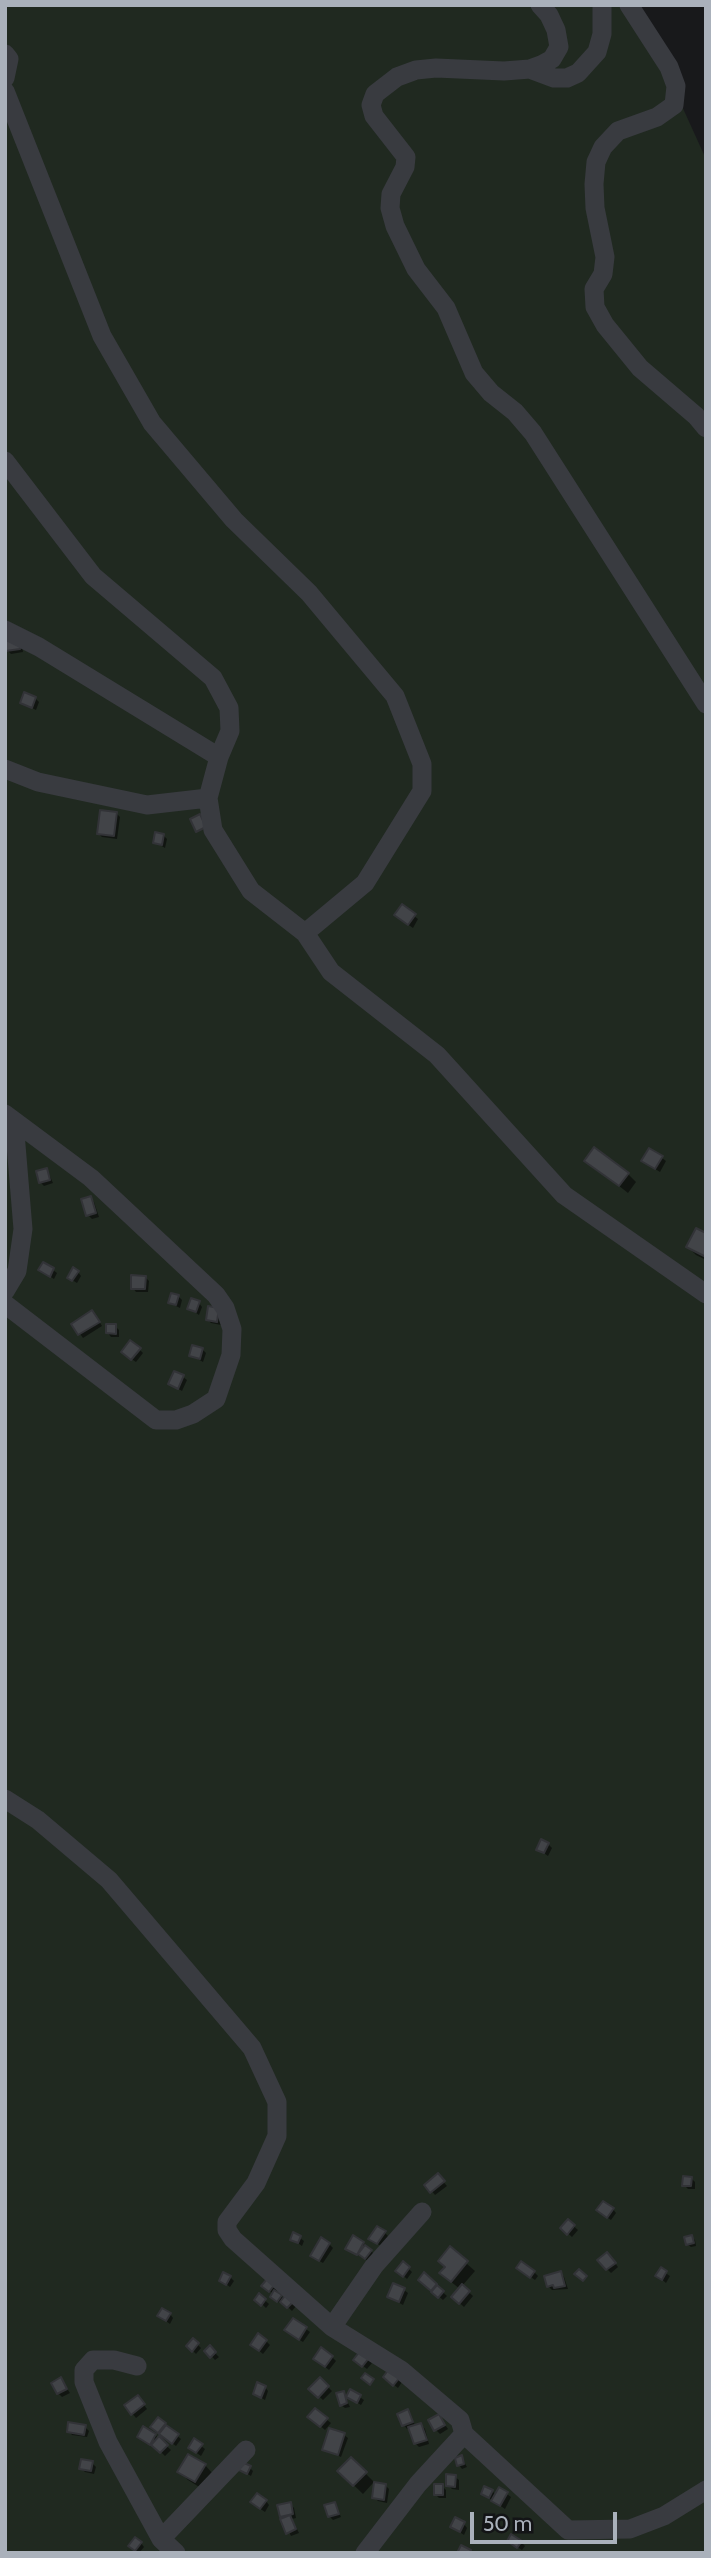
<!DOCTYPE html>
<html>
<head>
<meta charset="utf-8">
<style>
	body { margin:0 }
	#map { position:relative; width:711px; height:2558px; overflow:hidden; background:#18191b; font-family:Cabin,sans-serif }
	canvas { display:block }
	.frame { position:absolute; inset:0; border:7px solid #aab1bb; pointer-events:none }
	.scale { position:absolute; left:470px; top:2512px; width:147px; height:32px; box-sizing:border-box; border:4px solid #aab1bb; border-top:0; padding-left:9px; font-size:21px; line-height:24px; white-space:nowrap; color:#aab1bb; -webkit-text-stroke:5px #131416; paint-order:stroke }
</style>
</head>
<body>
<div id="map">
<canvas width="711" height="2558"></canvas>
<div class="frame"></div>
<div class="scale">50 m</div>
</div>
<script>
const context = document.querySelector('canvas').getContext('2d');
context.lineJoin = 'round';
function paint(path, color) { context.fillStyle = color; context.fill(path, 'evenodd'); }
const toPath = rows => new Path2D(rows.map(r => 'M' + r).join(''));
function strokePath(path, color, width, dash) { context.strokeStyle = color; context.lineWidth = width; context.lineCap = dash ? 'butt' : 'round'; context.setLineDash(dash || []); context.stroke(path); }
paint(toPath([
	[5,5,636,5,706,159,706,2553,5,2553]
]), '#202920');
paint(toPath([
	[22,644,23,652,11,654,7,650],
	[35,698,39,702,36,710,22,703],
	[116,813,120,817,117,839,102,837,99,834],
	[163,835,167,839,165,848,155,842],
	[402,907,418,919,413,928,400,919],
	[662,1158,666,1161,660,1172,647,1164],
	[586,1160,628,1174,636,1182,628,1193],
	[47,1170,53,1183,44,1186,40,1182],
	[90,1198,94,1202,99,1217,92,1219,88,1215],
	[706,1234,706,1260,696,1255,688,1247],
	[40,1270,53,1270,57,1273,54,1279],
	[78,1272,81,1276,77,1283,69,1278],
	[145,1277,149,1281,148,1292,136,1292,133,1288],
	[178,1296,182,1300,180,1308,170,1303],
	[199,1303,202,1307,199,1315,189,1308],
	[218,1309,221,1325,211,1323,208,1320],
	[96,1316,102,1326,83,1338,73,1324],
	[115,1326,119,1330,119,1337,111,1337,108,1333],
	[139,1349,143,1353,136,1362,127,1356],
	[202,1349,206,1353,203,1362,191,1355],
	[183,1377,187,1380,182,1391,170,1384],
	[548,1844,552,1848,548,1856,538,1849],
	[438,2176,447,2186,435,2195,427,2185],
	[691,2178,695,2182,695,2189,688,2189,684,2185],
	[613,2209,616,2213,611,2220,602,2214],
	[568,2221,578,2230,572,2237,562,2228],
	[384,2232,388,2236,382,2247,371,2239],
	[691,2237,695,2240,696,2246,691,2247,687,2244],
	[300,2238,304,2241,302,2246,292,2239],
	[363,2243,375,2255,370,2262,348,2249],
	[329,2244,333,2248,323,2263,316,2259],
	[450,2249,475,2271,462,2286,473,2296,464,2307,453,2297,460,2289,450,2281,446,2267],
	[611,2258,618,2267,611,2273,607,2269],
	[409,2269,412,2272,407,2279,398,2271],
	[661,2270,670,2276,666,2283,658,2276],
	[522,2271,534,2272,538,2276,535,2280],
	[561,2273,564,2277,568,2289,552,2290,548,2286],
	[424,2275,447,2296,443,2300,420,2280],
	[230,2277,234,2281,230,2287,221,2280],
	[274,2285,278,2289,275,2293,297,2305,292,2311,283,2302,282,2304,276,2301,274,2294,267,2290],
	[404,2290,408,2293,403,2305,389,2297],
	[260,2296,269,2304,266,2308,257,2299],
	[170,2314,173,2318,170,2324,159,2316],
	[294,2320,310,2332,303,2342,290,2334],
	[193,2340,201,2348,196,2354,188,2346],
	[266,2341,270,2345,263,2354,256,2348],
	[210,2348,219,2357,215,2360,207,2351],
	[360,2353,372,2363,367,2369,359,2363],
	[332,2357,336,2361,329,2370,319,2362],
	[390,2372,402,2382,398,2388,389,2381],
	[61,2379,70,2393,62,2397,58,2393],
	[320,2379,332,2391,323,2400,311,2389],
	[265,2387,268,2391,265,2400,255,2394],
	[351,2391,364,2400,361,2405,348,2397],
	[343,2393,350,2407,345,2408,341,2405],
	[141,2401,147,2409,136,2418,126,2406],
	[315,2410,331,2423,325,2430,310,2417],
	[408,2411,416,2427,421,2425,425,2429,429,2444,419,2447,415,2443,410,2428,407,2429,404,2425],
	[439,2416,448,2429,440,2434,436,2430],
	[164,2424,181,2439,176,2446,156,2431],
	[85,2427,89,2431,87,2437,72,2435,69,2431],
	[155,2435,171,2450,165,2456,155,2446,143,2441],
	[344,2435,348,2438,341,2457,324,2449],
	[201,2446,205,2449,201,2456,194,2451],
	[461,2457,467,2467,462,2469,459,2465],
	[351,2459,374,2482,363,2494,339,2471],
	[92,2463,96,2467,94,2474,85,2472,81,2468],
	[205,2465,213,2474,204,2490,188,2480,180,2472],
	[250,2468,253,2471,251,2476,241,2470],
	[455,2477,459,2480,459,2490,452,2489,448,2485],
	[385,2485,389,2489,387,2503,378,2501,374,2497],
	[442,2486,446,2490,446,2498,439,2498,435,2494],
	[500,2489,511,2497,505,2509,483,2494,492,2491,496,2495],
	[266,2501,269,2505,265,2512,256,2506],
	[335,2503,341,2517,333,2520,329,2516],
	[290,2504,294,2508,296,2518,292,2519,299,2533,291,2536,281,2516],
	[464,2524,467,2528,464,2535,452,2527],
	[521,2542,525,2546,522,2550,513,2544],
	[141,2543,144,2547,139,2553,134,2549]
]), '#0007');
const building = toPath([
	[19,638,20,649,6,651,5,640,19,638],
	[24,692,36,697,32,708,20,703,24,692],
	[100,810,117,812,114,836,97,834,100,810],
	[200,814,206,827,196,832,190,819,200,814],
	[155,832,164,834,162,845,153,843,155,832],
	[402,904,416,914,408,925,394,915,402,904],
	[594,1147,629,1173,619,1186,584,1161,594,1147],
	[649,1148,663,1156,655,1169,641,1161,649,1148],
	[47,1168,50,1180,39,1183,36,1171,47,1168],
	[91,1196,96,1213,86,1216,81,1199,91,1196],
	[696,1228,706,1233,706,1257,686,1247,696,1228],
	[43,1262,54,1268,50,1277,38,1270,43,1262],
	[73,1267,79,1271,72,1281,67,1278,73,1267],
	[131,1275,146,1276,145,1289,131,1289,131,1275],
	[171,1293,179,1295,176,1305,168,1303,171,1293],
	[191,1298,200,1301,196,1312,187,1309,191,1298],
	[208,1306,219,1308,217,1322,206,1320,208,1306],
	[92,1310,100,1322,78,1335,71,1324,92,1310],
	[106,1324,116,1324,116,1334,106,1333,106,1324],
	[130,1340,141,1348,131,1360,121,1352,130,1340],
	[192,1345,203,1348,200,1359,189,1356,192,1345],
	[174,1371,184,1375,178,1389,168,1384,174,1371],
	[541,1839,549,1843,544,1853,536,1850,541,1839],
	[438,2173,445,2181,430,2193,424,2185,438,2173],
	[683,2176,692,2177,691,2186,682,2186,683,2176],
	[603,2201,614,2208,607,2218,596,2210,603,2201],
	[568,2219,575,2225,567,2235,560,2228,568,2219],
	[377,2226,386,2231,377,2244,368,2239,377,2226],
	[293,2232,301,2236,298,2243,290,2240,293,2232],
	[353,2235,364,2242,357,2255,345,2249,353,2235],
	[692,2235,694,2243,686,2245,684,2237,692,2235],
	[321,2237,330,2243,319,2261,310,2256,321,2237],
	[365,2245,372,2250,365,2259,358,2254,365,2245],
	[450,2246,468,2261,451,2282,439,2273,445,2267,438,2261,450,2246],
	[607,2252,616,2263,606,2270,597,2260,607,2252],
	[403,2261,410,2267,403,2277,395,2271,403,2261],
	[521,2261,535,2271,530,2278,516,2268,521,2261],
	[661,2267,667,2271,662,2280,655,2276,661,2267],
	[579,2269,587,2276,583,2281,574,2274,579,2269],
	[561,2271,565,2286,554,2288,553,2285,547,2287,544,2276,561,2271],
	[223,2272,231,2276,226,2285,219,2281,223,2272],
	[424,2272,437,2284,431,2291,418,2280,424,2272],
	[268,2278,275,2284,269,2292,261,2286,268,2278],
	[393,2283,405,2288,399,2302,387,2297,393,2283],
	[462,2284,470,2291,459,2304,451,2297,462,2284],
	[437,2285,444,2291,438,2298,431,2292,437,2285],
	[274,2290,282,2295,277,2302,270,2297,274,2290],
	[259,2293,266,2299,261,2306,254,2300,259,2293],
	[287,2293,295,2300,287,2308,280,2302,287,2293],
	[162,2308,171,2313,166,2321,157,2316,162,2308],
	[293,2318,307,2327,299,2340,284,2330,293,2318],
	[258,2333,267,2340,259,2351,250,2345,258,2333],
	[193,2338,199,2343,192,2352,186,2346,193,2338],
	[210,2345,216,2352,210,2358,204,2351,210,2345],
	[321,2347,333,2356,325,2367,313,2359,321,2347],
	[360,2351,369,2358,362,2367,353,2360,360,2351],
	[389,2369,400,2377,393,2386,383,2377,389,2369],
	[365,2373,374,2379,370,2385,361,2378,365,2373],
	[61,2377,67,2389,57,2394,51,2383,61,2377],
	[320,2377,329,2386,318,2398,308,2389,320,2377],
	[257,2382,266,2386,261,2398,253,2394,257,2382],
	[350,2389,361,2395,357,2403,346,2397,350,2389],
	[344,2391,347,2403,340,2406,336,2393,344,2391],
	[138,2395,145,2404,131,2415,124,2405,138,2395],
	[315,2408,328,2418,320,2427,307,2417,315,2408],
	[408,2409,413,2422,402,2426,397,2414,408,2409],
	[439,2414,445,2425,434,2431,428,2420,439,2414],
	[158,2417,166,2423,158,2433,150,2427,158,2417],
	[68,2422,86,2425,84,2435,67,2432,68,2422],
	[421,2423,427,2440,414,2444,408,2427,421,2423],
	[166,2425,179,2434,172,2444,159,2434,166,2425],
	[143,2426,156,2434,150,2445,137,2437,143,2426],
	[329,2428,345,2433,338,2455,322,2450,329,2428],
	[159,2436,168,2445,160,2453,151,2445,159,2436],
	[194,2438,203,2444,196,2453,188,2448,194,2438],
	[188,2454,206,2464,195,2482,177,2472,188,2454],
	[462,2455,464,2464,457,2466,455,2458,462,2455],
	[351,2457,367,2472,353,2486,337,2471,351,2457],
	[81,2459,93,2461,91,2471,79,2469,81,2459],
	[242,2462,251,2466,247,2474,239,2470,242,2462],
	[446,2474,456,2475,455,2487,446,2486,446,2474],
	[374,2482,386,2484,384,2500,372,2498,374,2482],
	[434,2484,443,2484,443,2495,434,2495,434,2484],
	[484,2486,493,2490,489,2498,481,2494,484,2486],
	[499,2487,508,2492,500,2506,491,2501,499,2487],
	[257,2493,267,2500,260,2509,250,2502,257,2493],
	[291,2502,293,2514,280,2517,277,2505,291,2502],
	[335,2502,339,2514,328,2517,324,2505,335,2502],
	[290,2515,296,2529,286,2534,280,2519,290,2515],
	[455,2517,465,2522,460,2532,450,2527,455,2517],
	[511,2534,522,2541,517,2548,507,2541,511,2534],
	[135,2537,142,2542,135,2551,128,2546,135,2537],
	[461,2545,471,2550,470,2553,457,2553,461,2545]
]);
paint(building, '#424448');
strokePath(building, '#323337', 2);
strokePath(toPath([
	[540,5,549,15,556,30,559,47,552,59,541,65,530,69,504,71,436,68,416,70,397,77,375,94,371,105,374,116,406,157,405,167,391,194,390,208,395,226,416,269,446,308,474,373,491,393,515,412,533,433,706,704],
	[629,5,669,67,676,86,674,105,657,117,618,131,603,147,596,162,594,184,595,208,605,257,603,274,594,289,595,307,605,325,640,368,696,416,706,428],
	[5,54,9,59,5,78],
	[530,69,554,78,567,78,578,73,597,52,602,34,602,5],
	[5,91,102,336,152,423,234,520,309,593,395,696,422,764,422,791,365,883,305,933],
	[5,461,93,576,213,678,229,708,230,731,219,757],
	[5,630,39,647,219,757,208,798],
	[5,769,38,782,147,805,208,798,213,830,251,891,305,933,331,972,437,1055,564,1195,706,1294],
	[5,1114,91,1178,216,1295,225,1308,232,1329,231,1355,216,1399,193,1414,176,1420,156,1420,5,1304],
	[5,1291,17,1271,23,1229,14,1121],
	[5,1799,38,1820,109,1880,252,2048,277,2102,277,2136,256,2183,227,2222,227,2230,233,2239,332,2327,401,2370,460,2420,464,2434,418,2484,365,2553],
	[332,2327,374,2266,422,2212],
	[137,2366,114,2360,93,2360,84,2370,84,2382,108,2442,161,2539,176,2553],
	[464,2434,568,2530,630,2529,664,2516,706,2490],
	[161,2539,246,2450]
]), '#393b40', 19);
</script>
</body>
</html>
